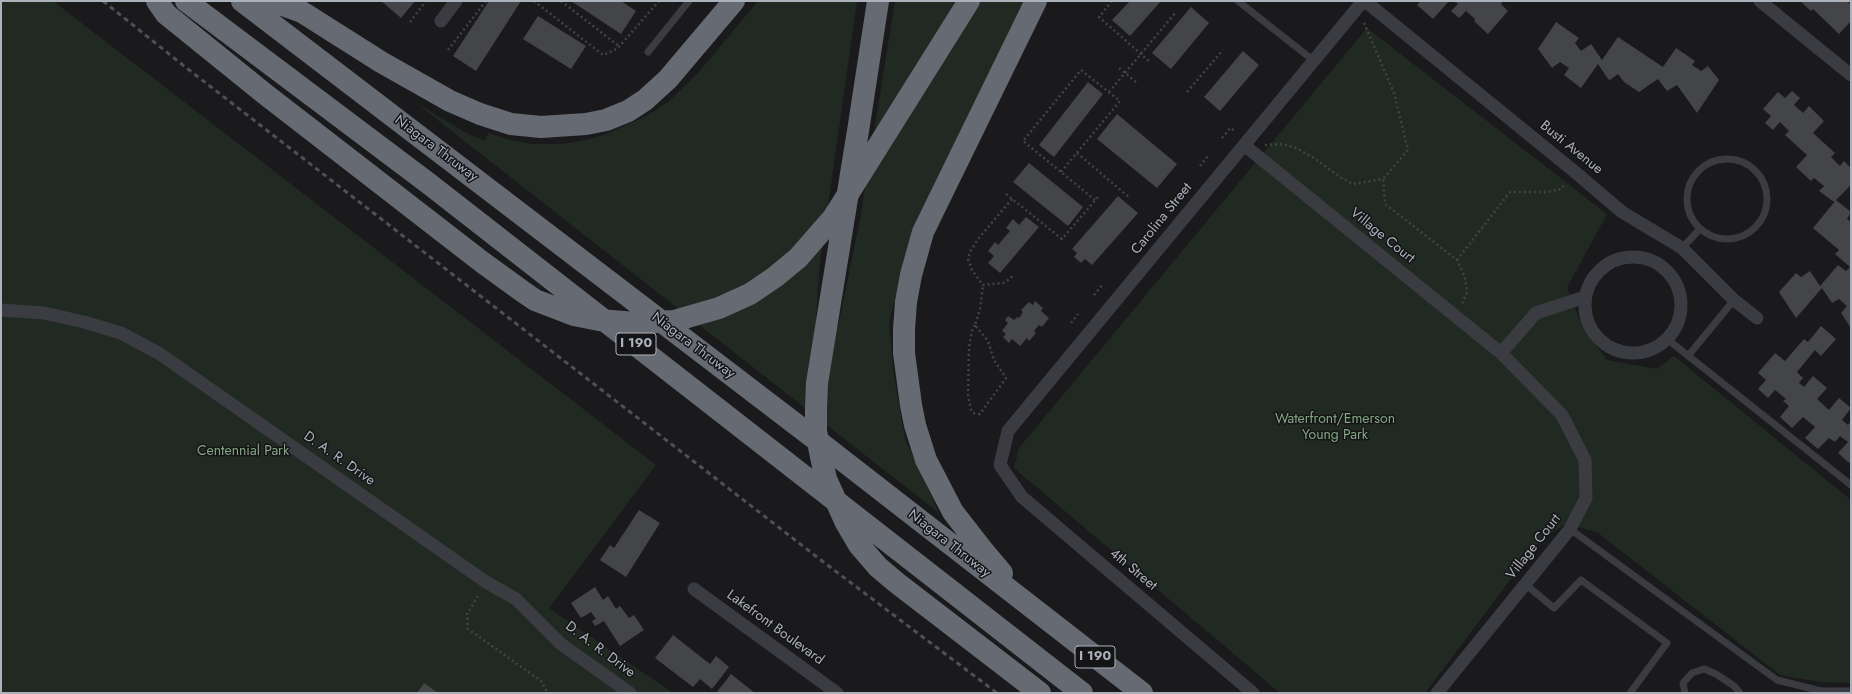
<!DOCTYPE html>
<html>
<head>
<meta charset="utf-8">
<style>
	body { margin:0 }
	#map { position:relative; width:1852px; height:694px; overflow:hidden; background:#1a1a1c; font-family:Jost,sans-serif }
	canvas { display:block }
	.frame { position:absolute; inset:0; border:2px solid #acb2bc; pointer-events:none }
</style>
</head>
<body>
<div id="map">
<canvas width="1852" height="694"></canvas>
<div class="frame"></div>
</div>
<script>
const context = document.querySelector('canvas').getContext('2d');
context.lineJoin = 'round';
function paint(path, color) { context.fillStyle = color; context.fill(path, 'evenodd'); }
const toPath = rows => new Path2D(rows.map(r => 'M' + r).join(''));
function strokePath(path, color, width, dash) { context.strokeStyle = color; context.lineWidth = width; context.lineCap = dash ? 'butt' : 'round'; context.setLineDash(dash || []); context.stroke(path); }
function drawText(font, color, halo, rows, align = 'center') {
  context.font = font + ' Jost,sans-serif'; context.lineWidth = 3; context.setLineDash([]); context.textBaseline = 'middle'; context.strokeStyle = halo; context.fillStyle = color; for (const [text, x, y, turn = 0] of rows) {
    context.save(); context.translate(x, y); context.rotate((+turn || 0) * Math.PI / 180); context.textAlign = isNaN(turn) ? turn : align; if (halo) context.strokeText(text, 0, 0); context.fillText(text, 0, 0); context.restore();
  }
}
paint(toPath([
	[1,1,53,1,656,465,549,608,673,693,1,693],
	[758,1,857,1,819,270,816,321,838,327,860,219,895,1,1025,1,908,249,889,322,893,370,905,439,939,513,416,103,468,134,485,141,488,133,510,140,532,144,561,144,580,141,601,136,645,117,669,101,698,73],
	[1367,28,1607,214,1567,288,1582,326,1607,360,1657,369,1674,356,1851,500,1851,683,1820,682,1780,675,1597,532,1566,524,1541,539,1425,693,1280,693,1014,468,1019,448]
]), '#212a22');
paint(toPath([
	[381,1,415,1,401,18],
	[489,1,521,1,476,71,453,56],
	[571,1,621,1,636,11,621,34],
	[1130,1,1161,1,1130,36,1112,20],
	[1421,1,1449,1,1433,19,1417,5],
	[1454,1,1503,1,1501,4,1508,11,1488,34,1474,21,1475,19,1466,11,1459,18,1451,11,1458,4],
	[1800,1,1847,1,1851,5,1851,21,1839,34,1813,9,1811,11],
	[1191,7,1209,23,1171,69,1152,53],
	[538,16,586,46,571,69,523,39],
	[1556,22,1579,38,1575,43,1581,51,1591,44,1602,60,1618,37,1663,67,1676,48,1695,61,1692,65,1701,71,1708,66,1719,80,1697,113,1677,85,1667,91,1658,79,1639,92,1624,82,1618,74,1610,80,1608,79,1598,64,1581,88,1564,75,1569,68,1560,62,1552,68,1538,49],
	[1243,51,1259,65,1220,111,1204,97],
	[1088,82,1103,94,1054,157,1039,145],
	[1792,91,1800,98,1794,105,1803,113,1809,106,1824,121,1813,133,1835,153,1831,157,1840,166,1844,161,1851,168,1851,185,1834,202,1819,191,1824,186,1814,178,1811,181,1796,167,1807,155,1785,135,1789,131,1780,122,1773,130,1765,123,1771,116,1763,109,1778,92,1785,98],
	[1117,114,1177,164,1157,188,1097,139],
	[1029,163,1083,207,1068,226,1013,182],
	[1118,196,1138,213,1092,265,1085,259,1081,263,1074,257,1077,253,1072,249],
	[1836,200,1851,212,1847,219,1851,222,1851,328,1841,313,1847,306,1839,299,1832,303,1822,288,1796,318,1779,292,1796,273,1801,277,1810,271,1820,286,1838,265,1846,271,1850,267,1835,254,1839,250,1813,228],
	[1026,217,1039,227,1000,273,988,263,994,256,988,251,995,242,998,245,1010,231,1006,228,1013,219,1019,225],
	[1035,301,1043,308,1041,311,1049,318,1042,327,1039,325,1034,331,1036,333,1029,341,1027,338,1020,346,1012,339,1009,343,1003,337,1006,334,1002,331,1008,323,1005,320,1008,316,1014,320,1017,317,1019,318,1023,312,1021,310,1029,302,1033,305],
	[1821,326,1836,339,1821,356,1815,350,1797,372,1803,378,1799,383,1804,387,1813,376,1827,388,1817,399,1829,410,1839,398,1851,408,1842,420,1848,425,1851,421,1851,461,1849,463,1838,453,1848,442,1840,436,1835,442,1829,438,1818,449,1805,438,1815,427,1803,417,1792,428,1780,417,1789,406,1783,401,1786,399,1775,390,1768,398,1758,389,1766,380,1758,373,1775,353,1785,361,1804,339,1808,342],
	[639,510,660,523,626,577,600,560,610,545,614,548],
	[595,587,603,600,608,596,616,609,620,606,629,618,634,615,644,630,620,646,604,621,595,626,592,621,596,619,591,612,581,618,571,603],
	[673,635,710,664,716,656,729,667,712,689,700,679,693,687,655,658],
	[731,674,755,693,716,693],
	[424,683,438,693,417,693]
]), '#444549');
strokePath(toPath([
	[534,1,603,55,617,49,659,1],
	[561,1,620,47],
	[1112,1,1099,17,1151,63],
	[410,22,426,1],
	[1364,23,1394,93,1408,150,1383,179],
	[448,50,486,1],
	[1119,68,1136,82],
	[1109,92,1176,12],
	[1187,92,1223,50],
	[1222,138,1230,128,1235,131],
	[1265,145,1282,144,1296,148,1314,158,1340,177,1353,184,1383,179,1385,204,1457,260,1465,277,1467,292,1462,304],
	[1077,153,1130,198],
	[1200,166,1208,156],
	[1061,172,1120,101,1081,70,1023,141,1061,172,1095,200],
	[1006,194,1062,239,1098,197],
	[1012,199,978,239,970,252,968,259,972,270,983,285,1003,283,1007,281,1014,275],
	[1457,260,1510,192,1547,192,1561,189,1564,185],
	[1094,295,1102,285],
	[1071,323,1078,314],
	[975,325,972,331,969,347,968,395,971,410,973,413,980,414,1006,378,994,360,988,341,975,325,980,309,983,285],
	[478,596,467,614,468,629,541,681,548,693]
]), '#404348', 2.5, [2, 3]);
strokePath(toPath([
	[1238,1,1314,61],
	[648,52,689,1],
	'1687 199a40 40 0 1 1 80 0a40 40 0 1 1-80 0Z',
	[1682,248,1700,229],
	[1667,339,1851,485],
	[1688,356,1734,300],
	[1570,529,1777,680,1821,691,1851,691],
	[1525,584,1554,608,1581,580,1667,643,1630,693],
	[1685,693,1683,683,1692,673,1704,669,1716,674,1734,686,1740,693]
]), '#3a3c41', 7);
strokePath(toPath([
	[1365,1,1575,172,1622,212,1682,248,1734,300,1757,318],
	[1760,1,1851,75],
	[441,21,456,1],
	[1244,145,1501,353,1562,415,1585,460,1586,498,1570,529,1437,693],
	'1585 305a48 48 0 1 1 96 0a48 48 0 1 1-96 0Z',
	[1,310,44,313,84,322,121,333,160,354,486,582,516,599,561,644,630,693],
	[1501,353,1536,313,1585,297],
	[694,589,837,693],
	[1253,693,1022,497,1000,465,1008,431,1363,1]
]), '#3a3c41', 13);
strokePath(toPath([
	[157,1,166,14,265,94,482,262,522,291,535,300,574,315,599,320,636,323,674,321,719,308,750,294,775,277,798,258,833,218,969,1],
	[186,1,428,183,1082,693],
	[242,1,823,445,1142,693],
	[271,1,302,12,381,62,450,101,480,114,511,124,541,127,586,124,606,120,628,111,645,100,668,79,734,1],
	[878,1,858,131,817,383,816,408,816,431,821,457,826,479,846,523,859,545,878,567,897,583,1040,693],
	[1002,573,981,548,953,512,926,460,915,425,911,405,904,353,904,329,906,302,911,275,923,232,1036,1]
]), '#666a72', 22);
strokePath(toPath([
	[103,1,184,66,826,564,997,693]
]), '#4d5056', 3, [5, 4]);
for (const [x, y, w] of [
	[636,344,40],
	[1095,657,40]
]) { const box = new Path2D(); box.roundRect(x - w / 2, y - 11, w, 22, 3); context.fillStyle = '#151517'; context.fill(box); strokePath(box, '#acb2bc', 1); }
drawText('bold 13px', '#acb2bc', null, [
	["I 190",636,344],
	["I 190",1095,657]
]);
drawText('14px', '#acb2bc', '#151517', [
	["Busti Avenue",1571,148,39],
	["Niagara Thruway",436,149,37],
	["Carolina Street",1162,219,-51],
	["Village Court",1382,236,39],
	["Niagara Thruway",693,346,37],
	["D. A. R. Drive",339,459,35],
	["Niagara Thruway",949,544,38],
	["Village Court",1534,547,-52],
	["4th Street",1133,570,40],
	["Lakefront Boulevard",775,628,36],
	["D. A. R. Drive",600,650,37]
]);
drawText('14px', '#83a783', '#151517', [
	["Waterfront/Emerson",1335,420],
	["Young Park",1335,436],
	["Centennial Park",243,452]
]);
</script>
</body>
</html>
